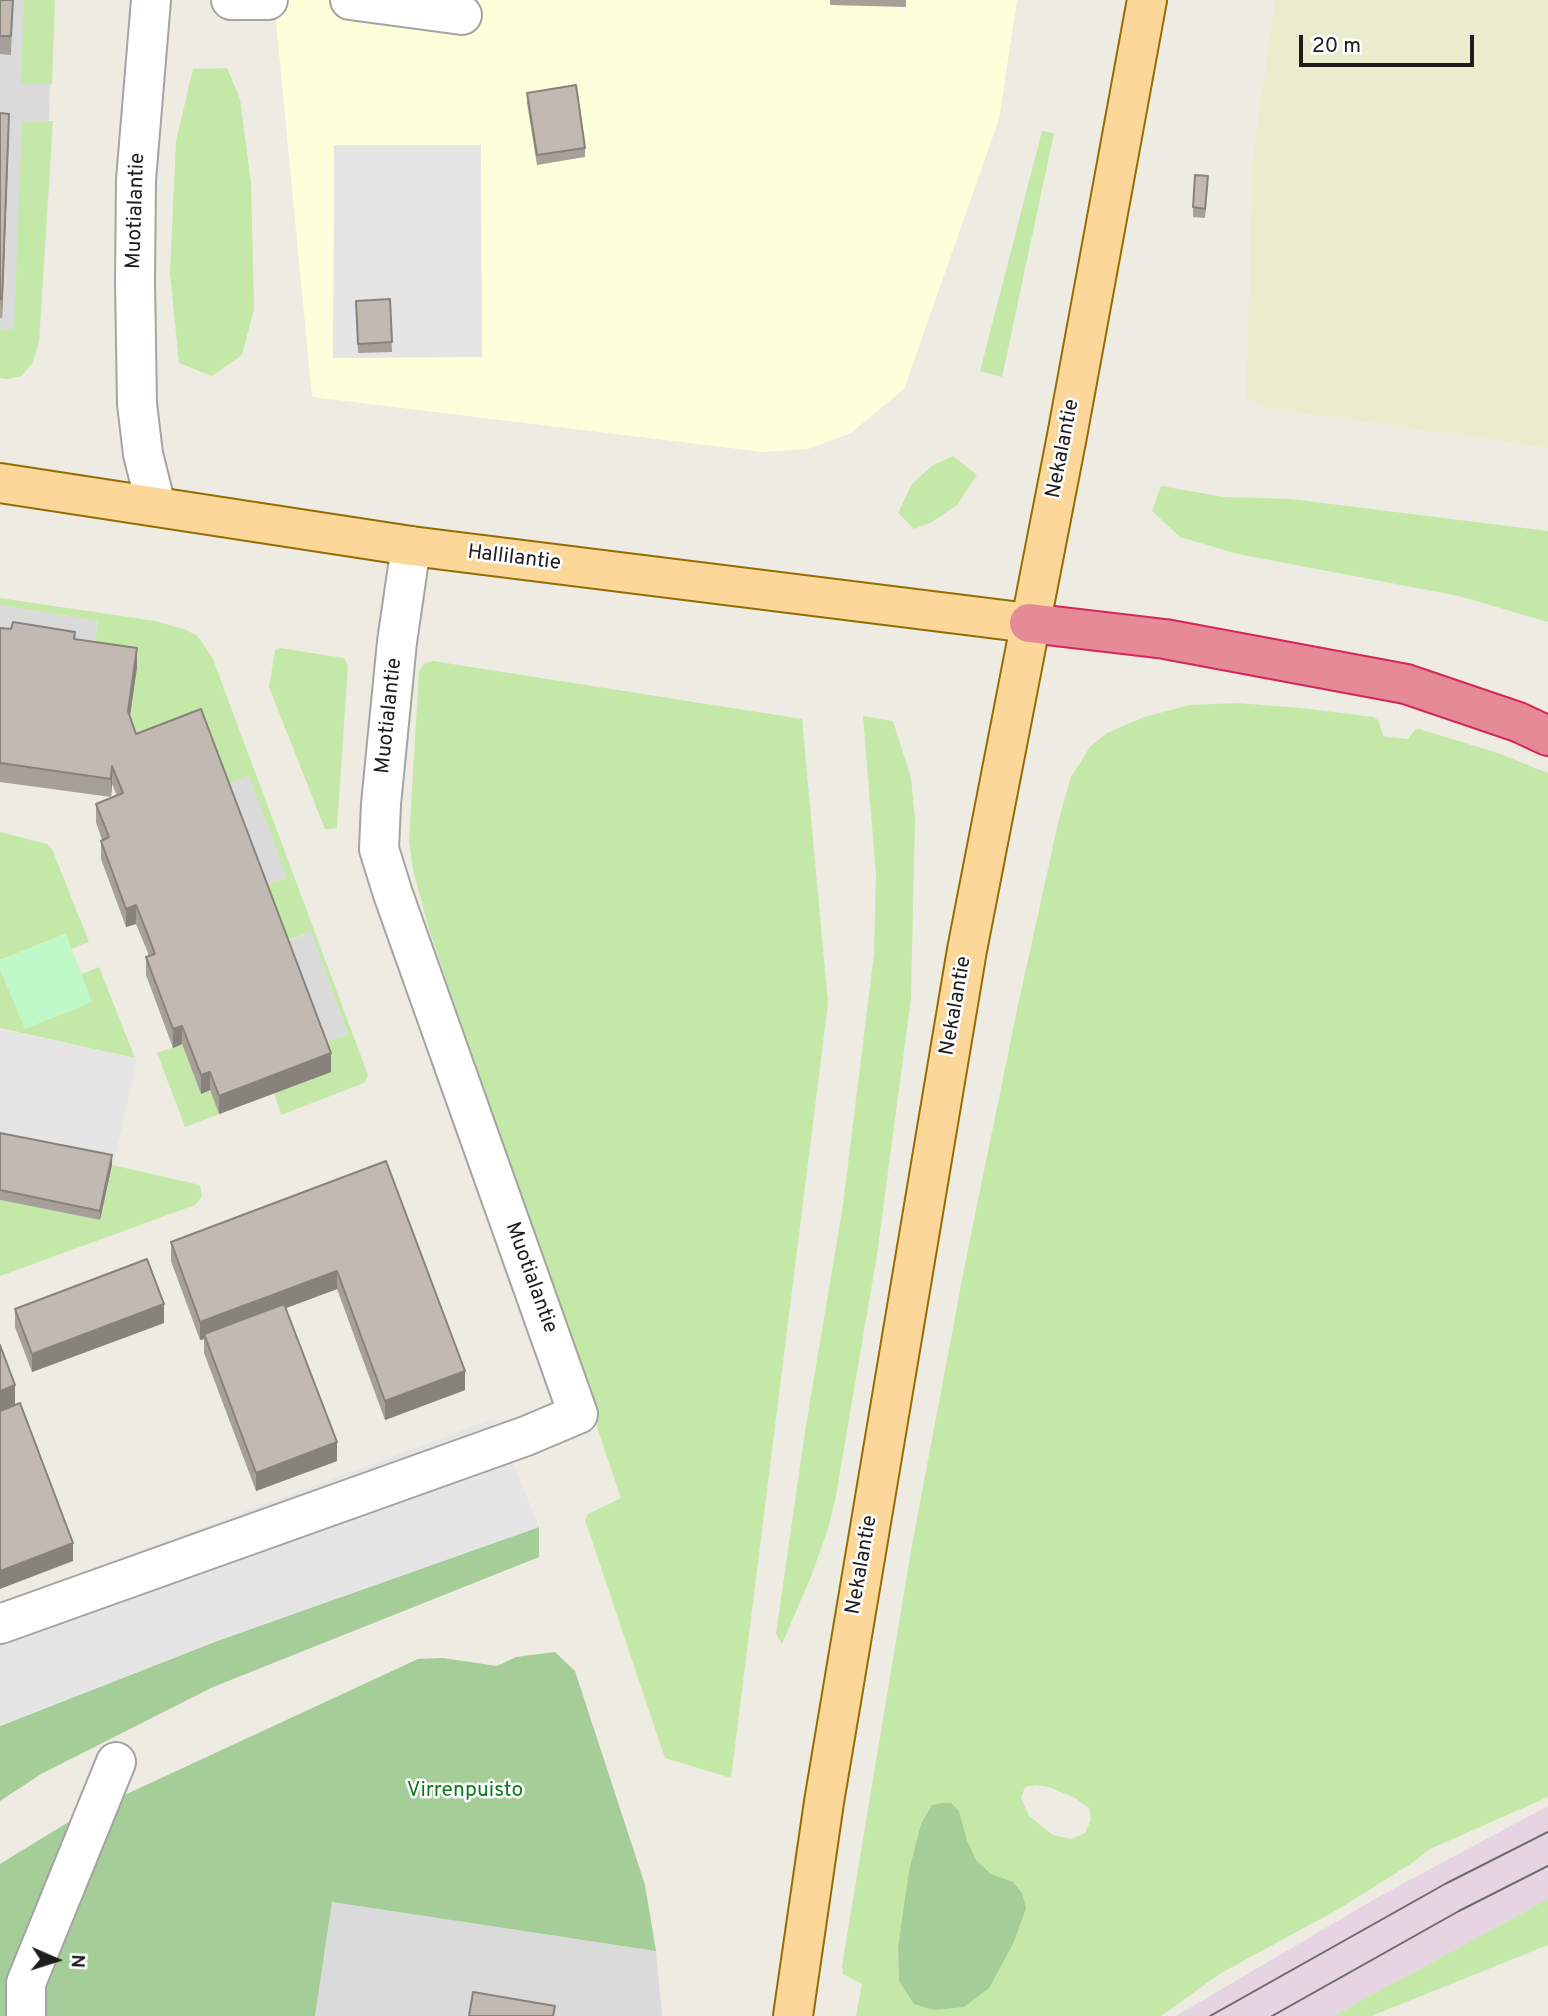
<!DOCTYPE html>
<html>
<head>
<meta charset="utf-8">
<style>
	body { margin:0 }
	#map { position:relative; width:1548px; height:2016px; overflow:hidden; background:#eeebe2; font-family:Overpass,sans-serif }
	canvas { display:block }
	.north { position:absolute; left:21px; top:1925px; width:70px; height:70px; -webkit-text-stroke:5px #fff; paint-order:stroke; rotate:93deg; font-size:19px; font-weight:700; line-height:28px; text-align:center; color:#1d1d1d }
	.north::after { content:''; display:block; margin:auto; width:24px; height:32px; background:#1d1d1d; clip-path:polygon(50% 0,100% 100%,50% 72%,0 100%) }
	.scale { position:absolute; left:1299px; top:35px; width:175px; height:32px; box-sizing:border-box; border:4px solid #1d1d1d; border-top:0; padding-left:9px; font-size:21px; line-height:24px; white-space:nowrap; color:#1d1d1d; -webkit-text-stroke:5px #fff; paint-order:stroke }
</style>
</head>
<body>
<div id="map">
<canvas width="1548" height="2016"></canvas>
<div class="north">N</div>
<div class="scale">20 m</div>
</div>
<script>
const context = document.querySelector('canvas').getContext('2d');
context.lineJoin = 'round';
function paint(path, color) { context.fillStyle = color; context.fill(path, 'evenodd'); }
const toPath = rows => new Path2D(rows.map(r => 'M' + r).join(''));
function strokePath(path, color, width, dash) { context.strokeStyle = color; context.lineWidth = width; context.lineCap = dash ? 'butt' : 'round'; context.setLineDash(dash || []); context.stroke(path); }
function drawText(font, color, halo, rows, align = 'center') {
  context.font = font + ' Overpass,sans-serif'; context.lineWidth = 5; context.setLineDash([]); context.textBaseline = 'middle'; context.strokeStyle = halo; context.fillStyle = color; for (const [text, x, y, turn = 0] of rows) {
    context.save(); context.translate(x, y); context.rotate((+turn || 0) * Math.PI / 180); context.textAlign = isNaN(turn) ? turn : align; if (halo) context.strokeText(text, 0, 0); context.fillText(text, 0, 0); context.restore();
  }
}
paint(toPath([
	[0,0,54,0,39,342,32,363,22,376,7,379,0,378],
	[0,605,98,621,92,660,0,646],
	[249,776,287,877,262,887,223,785],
	[311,932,348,1034,321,1044,282,943],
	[332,1902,656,1951,662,2016,315,2016]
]), '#dbdada');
paint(toPath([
	[1548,1806,1548,1899,1333,2016,1176,2016,1380,1896]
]), '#e7d4e2');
paint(toPath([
	[274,0,1017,0,999,119,904,389,851,433,808,449,763,452,312,397]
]), '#fdffdb');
paint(toPath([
	[1275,0,1548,0,1548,448,1266,408,1246,397,1253,155]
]), '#e9edcd');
paint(toPath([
	[24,0,55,0,52,84,21,83],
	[227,68,240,99,251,183,254,309,242,355,212,376,179,363,170,273,176,141,193,69],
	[22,121,53,121,39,342,32,363,22,376,7,379,0,378,0,329,14,329],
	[1042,131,1054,133,1002,377,980,371],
	[953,456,977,475,957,505,932,522,914,529,898,513,912,484,933,465],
	[1161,486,1224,497,1291,499,1548,531,1548,622,1459,596,1238,554,1180,537,1152,511],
	[0,598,155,621,184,629,196,635,202,642,213,659,368,1075,364,1083,281,1115,274,1093,330,1072,321,1044,348,1034,311,932,282,942,262,887,287,877,249,776,223,785,136,752,92,660,98,621,0,605],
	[280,648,344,658,348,666,337,828,325,829,269,687,275,650],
	[433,661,802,719,828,1003,731,1778,665,1758,585,1520,588,1514,621,1498,428,926,413,870,409,841,419,671,424,664],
	[1237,703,1302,708,1373,717,1378,720,1383,735,1386,737,1408,739,1415,730,1419,729,1495,752,1548,773,1548,1797,1430,1849,1412,1863,1337,1910,1221,1973,1161,2016,856,2016,862,1984,843,1974,842,1966,912,1545,966,1259,1018,1005,1059,819,1071,777,1090,747,1107,733,1144,717,1190,705],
	[1035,1785,1049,1787,1075,1798,1089,1808,1091,1820,1085,1833,1071,1839,1053,1835,1029,1816,1021,1798,1025,1787],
	[959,1811,967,1840,976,1860,991,1874,1013,1883,899,1981,898,1947,909,1870,921,1824],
	[863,716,893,721,911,778,915,818,911,998,877,1255,835,1501,827,1532,810,1579,782,1644,776,1634,806,1425,843,1205,874,954,876,875],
	[0,832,47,844,52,849,89,942,71,949,65,934,0,960],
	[99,967,135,1058,0,1028,0,969,25,1028,92,1002,80,975],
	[182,1044,201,1093,210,1090,219,1114,185,1127,157,1053],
	[112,1165,200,1185,202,1197,195,1205,0,1276,0,1200,100,1220],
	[1548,1899,1548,1945,1371,2016,1333,2016]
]), '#c4e8a8');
paint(toPath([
	[539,1527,539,1557,213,1687,41,1774,0,1801,0,1726,217,1641],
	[555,1652,575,1671,645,1885,656,1951,332,1902,315,2016,0,2016,0,1864,75,1818,418,1659,443,1658,497,1666,516,1657],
	[943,1803,951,1803,959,1811,967,1840,976,1860,991,1874,1013,1882,1022,1893,1026,1908,1013,1944,989,1988,964,2007,934,2010,914,2004,899,1981,898,1947,909,1870,921,1824,932,1805]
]), '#a4cd97');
paint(toPath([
	[66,934,92,1002,25,1029,0,969,0,960]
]), '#bff9c7');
paint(toPath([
	[334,145,481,145,482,357,333,358],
	[0,1029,135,1058,137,1062,100,1220,0,1200],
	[495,1418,539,1527,217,1641,0,1726,0,1603]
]), '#e5e5e5');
const minor = toPath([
	[151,0,136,180,135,282,137,404,143,454,156,506],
	[231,0,268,0],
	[350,0,462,15],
	[0,1624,526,1436,578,1414,393,894,379,849,381,804,397,642,411,546],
	[26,2016,26,1983,116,1762]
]);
const major = toPath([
	[0,483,411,546,1029,623],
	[793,2016,824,1802,967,950,1067,436,1147,0]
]);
const highway = toPath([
	[1029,623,1165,639,1406,684,1518,722,1548,736]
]);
strokePath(minor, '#a4a4a4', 42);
strokePath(major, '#946c01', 42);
strokePath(highway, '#d62558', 42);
strokePath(minor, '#fff', 38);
strokePath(major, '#fbd79a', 38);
strokePath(highway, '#e58a96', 38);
strokePath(toPath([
	[1210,2016,1445,1884,1548,1832],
	[1272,2016,1459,1911,1548,1866]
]), '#6b6b6b', 2);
paint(toPath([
	[0,0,13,0,11,55,0,54],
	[830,0,906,0,906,7,830,5],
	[527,93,585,148,585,157,537,165,527,103],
	[0,113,9,132,2,318,0,318],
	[1208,185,1205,218,1193,217,1193,207],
	[390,299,392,352,358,353,356,301],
	[0,628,75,639,137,667,130,716,136,734,331,1072,219,1114,210,1090,201,1094,182,1044,173,1048,146,975,146,957,149,956,146,948,136,924,126,927,101,859,101,841,102,840,96,822,96,804,117,796,112,784,111,797,0,782],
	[0,1133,112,1165,100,1220,0,1200],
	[386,1161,465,1390,385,1420,337,1289,286,1308,337,1461,256,1491,204,1353,204,1339,200,1340,171,1261,171,1242],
	[15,1309,164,1323,32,1372,15,1327]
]), '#a7a099');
paint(toPath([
	[9,114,9,132,2,318,2,299],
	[137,648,137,667,128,729,128,711],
	[112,766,112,784,111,797,111,779],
	[136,905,136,924,126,927,126,909],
	[182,1026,182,1044,173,1048,173,1029],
	[331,1053,331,1072,219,1114,219,1096],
	[210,1072,210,1090,201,1094,201,1075],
	[112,1155,112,1165,100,1220,100,1211],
	[337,1271,337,1289,206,1338,204,1334,204,1339,200,1340,200,1322],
	[164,1304,164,1323,32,1372,32,1354],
	[465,1371,465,1390,385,1420,385,1401],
	[15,1385,15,1411,0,1417,0,1391],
	[337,1442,337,1461,256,1491,256,1473],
	[73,1543,73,1561,0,1589,0,1571]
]), '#88827d');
const building = toPath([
	[0,0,13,0,11,36,0,36,0,0],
	[576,85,585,148,537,155,527,93,576,85],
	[0,113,9,114,2,299,0,299,0,113],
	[1195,175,1208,176,1205,209,1193,207,1195,175],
	[390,299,392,342,358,344,356,301,390,299],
	[13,622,75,632,74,639,137,648,128,711,136,734,201,709,331,1053,219,1096,210,1072,201,1075,182,1026,173,1029,146,957,155,954,146,930,136,905,126,909,101,841,109,837,96,804,123,793,112,766,111,779,0,763,0,628,11,629,13,622],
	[0,1133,112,1155,100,1211,0,1190,0,1133],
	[386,1161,465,1371,385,1401,337,1271,200,1322,171,1242,386,1161],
	[147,1259,164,1304,32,1354,15,1309,147,1259],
	[284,1304,337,1442,256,1473,204,1334,284,1304],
	[0,1345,15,1385,0,1391,0,1345],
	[20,1403,73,1543,0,1571,0,1411,20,1403],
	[473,1992,555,2006,553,2016,469,2016,473,1992]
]);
paint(building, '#c2bab2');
strokePath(building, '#88827d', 2);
drawText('21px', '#1d1d1d', '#fff', [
	["Muotialantie",137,211,-88],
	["Nekalantie",1064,449,-79],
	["Hallilantie",514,559,7],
	["Muotialantie",390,716,-84],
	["Nekalantie",957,1006,-80],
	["Muotialantie",530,1278,70],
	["Nekalantie",863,1565,-80]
]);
drawText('21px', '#0c791b', '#fff', [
	["Virrenpuisto",465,1792]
]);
</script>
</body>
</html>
